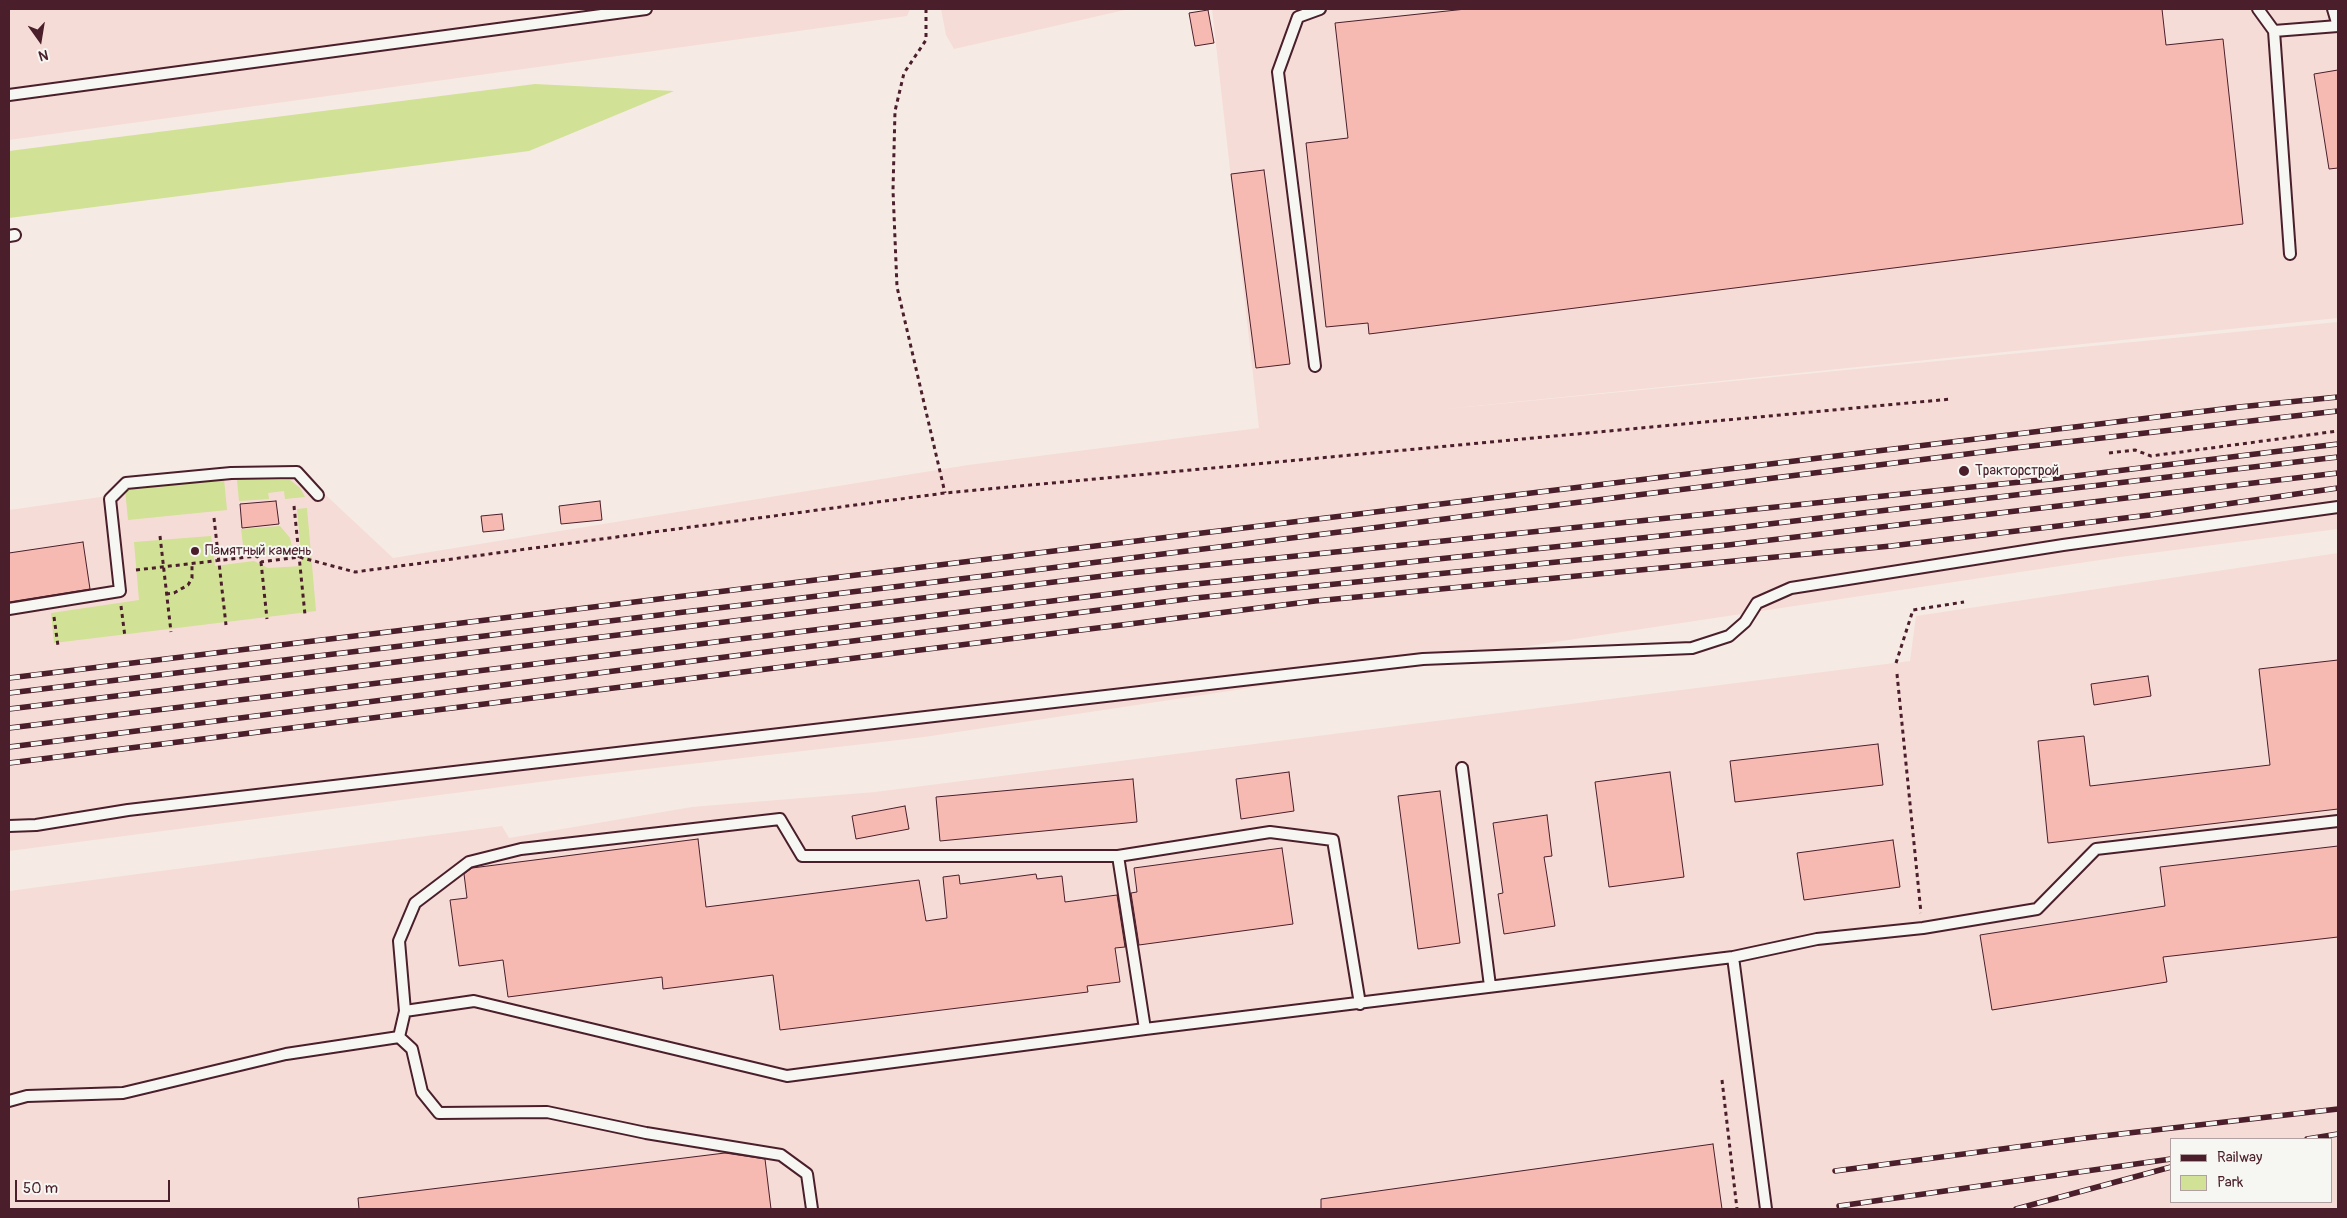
<!DOCTYPE html>
<html>
<head>
<meta charset="utf-8">
<style>
	body { margin:0 }
	#map { position:relative; width:2347px; height:1218px; overflow:hidden; background:#f6eae5; font-family:Pangolin,sans-serif }
	canvas { display:block }
	.frame { position:absolute; inset:0; border:10px solid #4a1f2b; pointer-events:none }
	.legend { position:absolute; left:2170px; top:1138px; width:162px; height:65px; box-sizing:border-box; background:#f6f6f2; border:1px solid #b1a0a2; margin:0; padding:6px 9px; list-style:none; font-size:15px; color:#4a1f2b }
	.legend li { display:flex; align-items:center; gap:10px; height:25px }
	.legend b { width:25px; border:1px solid #b1a0a2 }
	.north { position:absolute; left:15px; top:15px; width:50px; height:50px; -webkit-text-stroke:4px #f6f6f2; paint-order:stroke; rotate:167deg; font-size:14px; font-weight:700; line-height:20px; text-align:center; color:#4a1f2b }
	.north::after { content:''; display:block; margin:auto; width:18px; height:22px; background:#4a1f2b; clip-path:polygon(50% 0,100% 100%,50% 72%,0 100%) }
	.scale { position:absolute; left:15px; top:1180px; width:155px; height:22px; box-sizing:border-box; border:2px solid #4a1f2b; border-top:0; padding-left:6px; font-size:15px; line-height:18px; white-space:nowrap; color:#4a1f2b; -webkit-text-stroke:4px #f6f6f2; paint-order:stroke }
</style>
</head>
<body>
<div id="map">
<canvas width="2347" height="1218"></canvas>
<div class="frame"></div>
<ul class="legend">
<li><b style="height:6px;background:#4a1f2b"></b>Railway</li>
<li><b style="height:14px;background:#d1e195"></b>Park</li>
</ul>
<div class="north">N</div>
<div class="scale">50 m</div>
</div>
<script>
const context = document.querySelector('canvas').getContext('2d');
context.lineJoin = 'round';
function paint(path, color) { context.fillStyle = color; context.fill(path, 'evenodd'); }
const toPath = rows => new Path2D(rows.map(r => 'M' + r).join(''));
function strokePath(path, color, width, dash) { context.strokeStyle = color; context.lineWidth = width; context.lineCap = dash ? 'butt' : 'round'; context.setLineDash(dash || []); context.stroke(path); }
function drawText(font, color, halo, rows, align = 'center') {
  context.font = font + ' Pangolin,sans-serif'; context.lineWidth = 4; context.setLineDash([]); context.textBaseline = 'middle'; context.strokeStyle = halo; context.fillStyle = color; for (const [text, x, y, turn = 0] of rows) {
    context.save(); context.translate(x, y); context.rotate((+turn || 0) * Math.PI / 180); context.textAlign = isNaN(turn) ? turn : align; if (halo) context.strokeText(text, 0, 0); context.fillText(text, 0, 0); context.restore();
  }
}
paint(toPath([
	[9,9,910,9,907,16,9,140],
	[941,9,1129,9,954,49,946,35],
	[1212,9,2338,9,2338,318,1436,410,2338,322,2338,529,2120,557,924,737,578,777,9,851,9,510,298,469,393,558,968,465,1259,428],
	[2338,553,2338,1209,9,1209,9,891,502,826,509,838,692,807,875,792,1910,661,1916,616],
	[2171,1139,2331,1139,2331,1202,2171,1202]
]), '#f6dcd6');
paint(toPath([
	[535,84,674,91,529,151,9,218,9,151],
	[224,479,227,510,128,520,125,489],
	[237,480,290,480,300,488,305,497,285,499,284,491,268,493,269,499,239,501],
	[307,508,316,611,54,643,51,613,139,600,134,542,211,536,215,566,254,561,268,568,302,566,297,509],
	[280,526,290,538,293,552,261,555,256,552,244,553,241,529]
]), '#d1e195');
const building = toPath([
	[1466,9,2162,9,2166,45,2223,39,2243,224,1369,334,1368,323,1326,327,1306,143,1348,138,1335,23,1466,9],
	[1208,10,1214,43,1195,46,1189,13,1208,10],
	[2338,70,2338,168,2329,169,2314,74,2338,70],
	[1264,170,1290,364,1256,368,1231,174,1264,170],
	[276,501,279,524,242,528,240,504,276,501],
	[600,501,602,520,561,524,559,506,600,501],
	[502,514,504,530,483,532,481,516,502,514],
	[83,542,90,589,9,602,9,553,83,542],
	[2338,660,2338,809,2048,843,2038,741,2084,736,2090,786,2270,765,2259,669,2338,660],
	[2148,676,2151,696,2094,705,2091,684,2148,676],
	[1878,744,1883,785,1735,802,1730,761,1878,744],
	[1289,772,1294,811,1241,819,1236,779,1289,772],
	[1670,772,1684,877,1609,887,1595,782,1670,772],
	[1133,779,1137,822,940,841,936,797,1133,779],
	[1440,791,1460,943,1418,949,1398,796,1440,791],
	[905,806,909,829,856,839,852,816,905,806],
	[1547,815,1552,856,1544,857,1555,926,1504,934,1498,894,1503,893,1493,823,1547,815],
	[698,839,706,907,919,880,926,921,947,918,943,877,959,875,960,884,1036,874,1037,879,1062,876,1065,902,1117,895,1125,947,1115,948,1120,982,1087,986,1088,992,780,1030,773,975,663,989,662,977,508,997,503,960,459,966,450,900,467,898,464,874,472,868,698,839],
	[1893,840,1900,887,1804,900,1797,853,1893,840],
	[2338,846,2338,937,2163,957,2167,982,1992,1010,1980,935,2165,906,2160,867,2338,846],
	[1282,848,1293,924,1139,945,1131,893,1137,892,1134,868,1282,848],
	[1713,1144,1722,1209,1321,1209,1321,1199,1713,1144],
	[725,1153,765,1159,771,1209,359,1209,358,1198,725,1153]
]);
paint(building, '#f6bab3');
strokePath(building, '#4a1f2b', 1);
const service = toPath([
	[2258,9,2274,31],
	[2333,9,2338,26],
	[9,95,646,9],
	[9,236,15,235],
	[2290,254,2274,31,2338,26],
	[1315,366,1278,72,1298,17,1320,9],
	[9,609,120,591,110,499,126,483,231,473,297,472,318,495],
	[1462,768,1490,986],
	[9,826,36,825,128,810,1423,659,1692,648,1729,636,1745,622,1757,603,1791,588,2063,545,2338,507],
	[1118,856,1145,1029],
	[1733,957,1766,1209],
	[405,1011,474,1001,787,1076,1145,1029,1733,957,1817,939,1923,928,2037,909,2096,849,2338,821],
	[399,1037,405,1011,399,941,415,903,469,862,521,849,780,819,802,856,1118,856,1270,832,1333,840,1360,1004],
	[9,1101,27,1096,123,1093,286,1054,399,1037,412,1049,422,1092,439,1113,547,1112,646,1133,781,1155,807,1174,812,1209]
]);
strokePath(service, '#4a1f2b', 14);
strokePath(toPath([
	[926,9,926,40,904,73,895,111,893,190,897,287,945,493],
	[2109,453,2135,450,2151,456,2338,431],
	[294,506,305,615],
	[214,518,226,625],
	[160,536,171,632],
	[261,562,267,619],
	[136,570,257,556,261,562,299,557,355,572,945,493,1951,399],
	[166,594,174,593,188,585,192,578,192,564],
	[121,606,125,637],
	[54,617,58,646],
	[1896,663,1913,610,1964,602],
	[1897,674,1921,913],
	[1722,1080,1737,1209]
]), '#4a1f2b', 3, [4, 4]);
strokePath(service, '#f6f6f2', 10);
const rail = toPath([
	[9,678,2239,407,2338,397],
	[9,693,1018,572,2023,447,2338,411],
	[9,709,1120,574,2050,479,2338,444],
	[9,728,1167,587,1718,530,2338,457],
	[9,747,1195,598,1728,545,2338,473],
	[9,763,1315,601,1891,546,2150,515,2338,488],
	[2307,1139,2338,1134],
	[1835,1171,2085,1138,2338,1109],
	[1839,1206,2171,1159],
	[2016,1209,2171,1167]
]);
strokePath(rail, '#4a1f2b', 5.5);
strokePath(rail, '#f6f6f2', 4, [11]);
for (const [x, y, r, color] of [
	[1964,471,6,"#4a1f2b"],
	[195,551,5,"#4a1f2b"]
]) { const dot = new Path2D(); dot.arc(x, y, r, 0, 2 * Math.PI); context.fillStyle = color; context.fill(dot); strokePath(dot, '#f6f6f2', 2); }
drawText('14px', '#4a1f2b', '#f6f6f2', [
	["Тракторстрой",1975,471],
	["Памятный камень",205,551]
], 'left');
</script>
</body>
</html>
